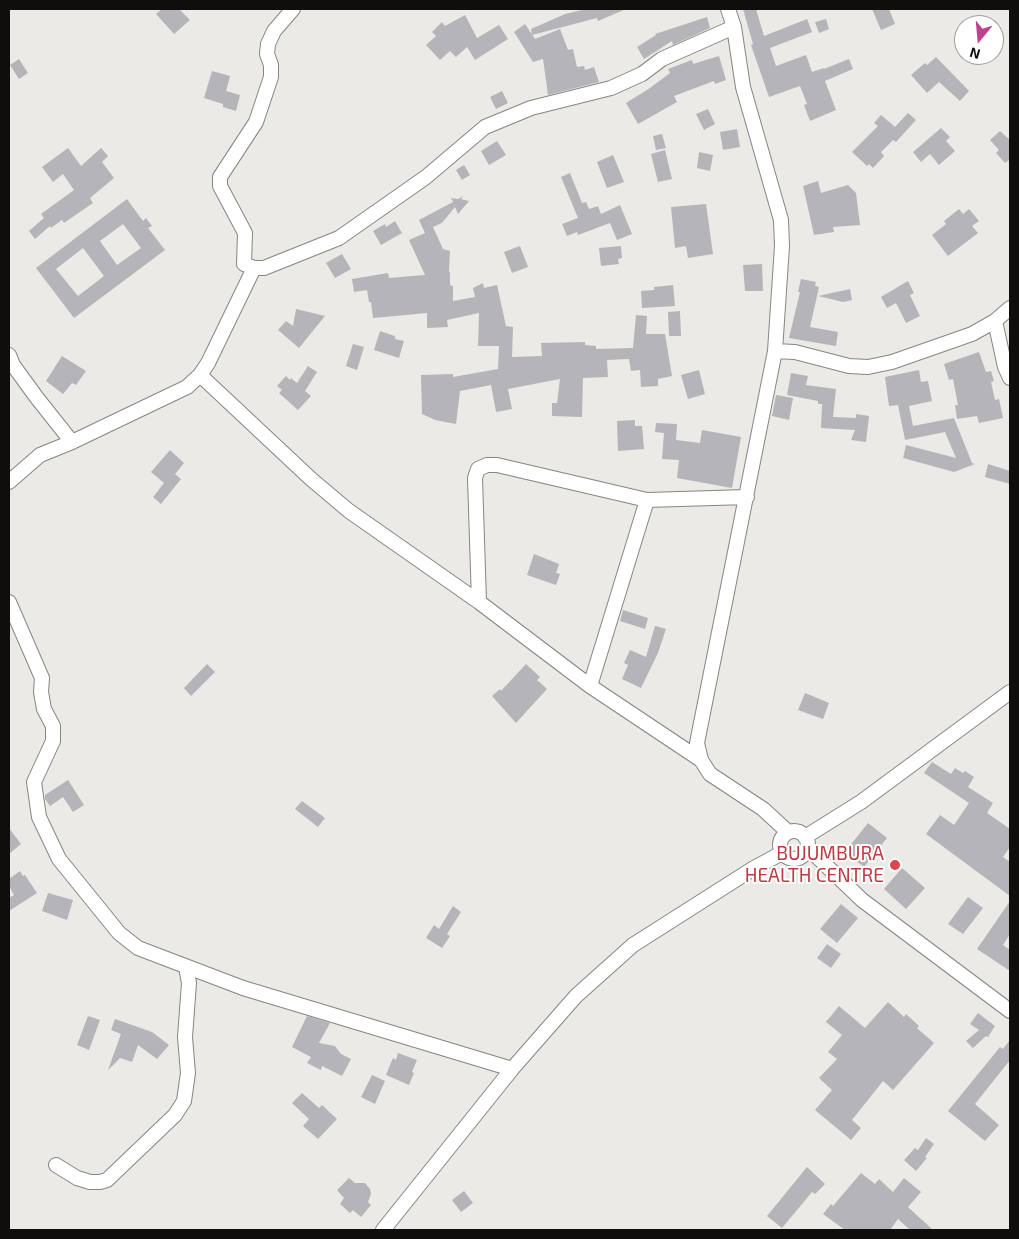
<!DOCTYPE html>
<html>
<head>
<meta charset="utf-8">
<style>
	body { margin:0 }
	#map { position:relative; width:1019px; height:1239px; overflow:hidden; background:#eceae6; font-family:"Exo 2",sans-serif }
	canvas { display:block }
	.frame { position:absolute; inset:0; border:10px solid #0f0e0d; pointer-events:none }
	.north { position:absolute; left:954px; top:15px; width:50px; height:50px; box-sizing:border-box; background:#fff; border:1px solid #9f9f9e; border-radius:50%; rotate:197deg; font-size:14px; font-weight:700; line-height:20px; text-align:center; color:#0f0e0d }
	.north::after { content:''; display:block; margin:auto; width:18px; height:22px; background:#bf4290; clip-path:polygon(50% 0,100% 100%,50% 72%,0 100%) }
</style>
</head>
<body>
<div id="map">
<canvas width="1019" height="1239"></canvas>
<div class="frame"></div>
<div class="north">N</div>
</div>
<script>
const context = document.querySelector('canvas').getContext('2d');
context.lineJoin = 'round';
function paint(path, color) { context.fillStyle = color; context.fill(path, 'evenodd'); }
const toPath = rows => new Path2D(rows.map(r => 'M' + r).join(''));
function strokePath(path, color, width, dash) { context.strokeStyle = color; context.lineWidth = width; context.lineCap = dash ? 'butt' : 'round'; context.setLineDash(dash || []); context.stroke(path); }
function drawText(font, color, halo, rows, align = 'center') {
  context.font = font + ' "Exo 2",sans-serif'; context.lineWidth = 4; context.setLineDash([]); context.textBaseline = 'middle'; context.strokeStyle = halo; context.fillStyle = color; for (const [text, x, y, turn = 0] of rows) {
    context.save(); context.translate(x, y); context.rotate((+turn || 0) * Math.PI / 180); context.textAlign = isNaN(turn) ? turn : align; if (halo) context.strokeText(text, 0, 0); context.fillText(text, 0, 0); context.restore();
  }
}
paint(toPath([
	[162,9,179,9,190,20,174,34,156,14],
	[586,9,626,9,598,21,597,18,532,35,531,29,565,14],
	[743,9,756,9,764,36,807,19,812,32,770,48,776,66,806,55,812,72,824,68,824,69,849,59,853,69,825,81,836,110,810,121,804,105,807,104,800,86,769,97,751,45,753,44],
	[872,9,889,9,895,24,881,30],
	[465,15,477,38,499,25,508,39,475,60,467,47,456,57,450,51,440,60,426,45,436,36,432,32,442,22,445,26],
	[707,17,710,28,673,45,672,41,644,59,637,47,656,35,655,34],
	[826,19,829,29,819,33,815,22],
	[525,24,535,39,560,29,568,50,573,49,577,67,584,66,585,70,594,67,599,82,548,95,543,59,533,62,514,32],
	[719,56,726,80,715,84,714,81,674,96,677,102,638,124,626,103,650,88,670,73,668,69,692,60,693,64],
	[936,57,969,91,960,101,939,82,927,93,911,75,925,63,927,65],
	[19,59,28,73,19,79,10,65],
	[212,71,230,76,226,91,240,95,236,111,223,107,223,104,204,98],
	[502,91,508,103,496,109,490,97],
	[708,109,715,124,704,130,696,114],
	[908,113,916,120,896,142,893,140,881,152,884,156,873,168,869,164,867,166,852,152,878,126,874,123,881,115,895,127],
	[941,128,950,137,946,141,955,151,939,165,930,154,921,162,913,152],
	[737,129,740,147,723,150,720,132],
	[1000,131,1010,140,1010,162,1009,160,1005,163,996,153,999,150,990,140],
	[662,134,666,148,656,150,653,136],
	[497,141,506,155,489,165,481,151],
	[68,148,81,166,101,148,108,156,102,162,114,178,90,198,93,203,64,223,62,220,51,228,50,226,35,239,29,231,44,218,41,214,74,190,63,174,53,182,42,167],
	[665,150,672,179,658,182,651,154],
	[699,152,713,155,710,171,697,168],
	[613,155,624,182,607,188,597,162],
	[464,165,470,175,462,180,456,170],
	[570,173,582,203,586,202,589,209,598,206,601,214,620,205,632,234,617,240,610,223,578,235,577,232,567,236,562,224,578,218,561,177],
	[818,181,821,193,848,185,856,193,860,225,833,227,834,232,814,235,803,186],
	[463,196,461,199,469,201,458,214,455,207,442,223,433,227,443,249,450,251,449,272,450,272,450,285,453,286,453,301,475,297,473,288,483,283,484,288,497,285,506,326,513,327,512,357,542,356,541,343,585,342,585,345,596,346,596,349,633,348,636,315,647,316,646,334,665,334,672,376,658,379,658,386,641,387,640,370,631,371,629,359,607,360,608,377,583,378,582,417,552,416,552,403,557,403,560,379,508,389,512,409,496,412,491,385,460,391,456,424,435,420,422,414,421,375,453,374,453,377,498,369,499,346,478,346,479,313,447,320,448,327,427,328,427,313,373,318,371,302,369,302,367,290,354,292,352,279,388,273,389,278,425,275,409,240,425,233,419,220,453,202,451,198,458,199],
	[127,199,143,221,146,218,152,226,148,228,165,250,74,318,36,268],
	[123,224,141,248,117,265,100,241],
	[83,248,104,276,78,296,56,269],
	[706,204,713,254,688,258,686,246,675,248,671,207],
	[959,209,963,214,969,209,979,221,972,226,978,233,948,256,932,235,946,224,944,221],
	[395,221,402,233,381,245,373,231,385,224,386,227],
	[520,246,528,267,512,273,504,252],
	[621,246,622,258,618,259,619,264,601,266,599,248],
	[342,254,351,269,335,278,326,263],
	[762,264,763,291,745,291,743,265],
	[801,279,816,282,815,286,819,287,810,327,838,332,836,346,789,338,800,292,798,292],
	[908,281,914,293,910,295,920,316,906,323,896,303,887,308,881,297],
	[673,285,675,306,642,308,641,291,654,290,654,287],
	[850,289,852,300,843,302,818,296],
	[296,309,325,316,299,348,278,330,286,321,293,326],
	[680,311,681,336,669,336,668,312],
	[380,331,395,336,395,339,404,341,399,358,374,350],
	[353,344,364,347,357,370,346,366],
	[979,352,986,372,991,371,994,381,991,382,995,400,999,399,1003,418,979,423,977,416,957,419,955,405,958,405,953,379,949,380,944,364],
	[62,356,86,371,76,385,72,383,63,394,46,381],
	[308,366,317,372,305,391,311,396,298,410,279,393,282,390,277,386,286,376,290,380,291,378,297,383],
	[699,370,705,394,688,399,681,375],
	[919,370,921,382,928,381,932,401,909,406,913,426,954,418,972,463,975,464,954,472,903,458,906,445,956,458,945,432,905,440,898,405,889,406,885,377],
	[791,373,808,376,806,385,836,389,833,417,856,418,856,414,869,416,866,442,851,440,855,430,821,428,822,404,818,404,818,401,787,395],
	[776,395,793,398,789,420,772,416],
	[635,420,635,426,642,426,644,449,618,451,617,421],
	[656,423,677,424,676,440,700,443,702,430,741,437,732,488,677,478,679,460,662,459,664,433,655,432],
	[170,450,184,463,175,474,181,479,161,504,153,497,164,483,151,472],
	[988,464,1010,471,1010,484,985,477],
	[534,554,559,564,556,573,560,574,556,585,527,575],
	[623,610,648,618,645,629,620,621],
	[655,626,666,629,658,653,641,688,622,679,628,665,624,663,630,650,646,657],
	[207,664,215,672,191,696,184,688],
	[526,664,540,677,537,680,547,689,516,723,492,696,500,689,501,691],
	[805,693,829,703,823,719,798,710],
	[932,762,951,774,955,768,963,773,965,771,974,777,968,787,993,803,987,813,1010,829,1010,847,1003,857,1010,862,1010,896,926,834,940,815,954,825,969,803,924,773],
	[68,780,84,805,73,812,63,797,50,806,45,799,45,795],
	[302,801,325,818,318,827,295,809],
	[868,823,887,838,864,867,845,852],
	[9,828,21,844,9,854],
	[902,868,925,888,906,909,884,889],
	[20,871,23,876,25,875,37,893,9,911,9,898,14,895,9,886,9,879],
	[48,893,73,900,67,920,42,911],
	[968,897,983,908,963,934,948,924],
	[1010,901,1010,934,1003,945,1010,950,1010,971,977,949],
	[841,904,858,918,837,943,820,929],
	[453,906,461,912,447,934,450,936,442,948,426,938,434,925,439,929],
	[827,944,841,954,831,968,817,958],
	[888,1002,904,1017,906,1014,919,1026,917,1028,934,1043,893,1090,883,1081,852,1120,861,1128,851,1140,815,1110,832,1090,819,1078,837,1059,828,1052,842,1035,826,1022,839,1006,865,1028],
	[978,1013,995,1026,988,1037,986,1036,973,1048,966,1041,979,1030,970,1024],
	[88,1016,100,1020,89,1050,77,1045],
	[307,1016,330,1023,319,1043,335,1046,341,1054,351,1059,342,1076,322,1066,321,1070,307,1063,311,1057,292,1047],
	[115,1019,152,1032,169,1045,157,1059,138,1045,132,1062,120,1058,108,1070,121,1034,111,1030],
	[1010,1040,1010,1060,975,1104,999,1125,985,1141,948,1111,1000,1047,1003,1049],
	[398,1053,417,1060,412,1072,414,1073,409,1085,386,1075,393,1058,396,1060],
	[372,1075,385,1081,375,1104,361,1097],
	[302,1093,319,1108,322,1105,337,1119,318,1139,303,1126,309,1119,292,1103],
	[926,1138,934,1144,925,1157,927,1158,916,1171,904,1160,915,1148,918,1150],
	[807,1167,825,1184,815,1194,812,1192,782,1228,767,1216],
	[861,1173,875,1184,879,1179,893,1192,904,1178,921,1192,908,1207,933,1230,910,1230,898,1219,890,1230,845,1230,823,1214,831,1204,833,1206],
	[349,1178,355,1183,365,1183,370,1189,371,1194,368,1202,371,1205,361,1217,353,1210,350,1213,340,1204,344,1198,337,1190],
	[464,1191,473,1203,461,1212,452,1200]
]), '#b5b4b8');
const minor = toPath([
	[728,9,734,27,743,87,781,220,782,246,775,351],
	[254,268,244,264,245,233,220,186,220,177,256,122,271,77,271,65,267,54,268,44,274,31,293,9],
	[995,321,1005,367,1010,378],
	[9,355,13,365,37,398,72,442],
	[200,375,311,479,349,511,479,602,590,686,701,760],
	[9,482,40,455,72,442,187,387,200,375,208,363,254,268,264,268,339,238,426,177,485,127,531,108,611,88,642,74,662,59,734,27],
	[9,602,42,678,41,692,44,709,53,726,53,741,34,782,39,817,59,859,119,933,138,948,243,988,512,1069],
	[479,602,475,478,478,469,487,465,497,465,647,500,747,497],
	[590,686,647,500],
	'780 845a14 14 0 1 1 28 0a14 14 0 1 1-28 0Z',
	[788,832,763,809,710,774,701,760,697,743,775,351,795,352,849,366,868,367,892,362,972,334,995,321,1010,308],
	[805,837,861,802,1010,692],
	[808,848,862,900,1010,1011],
	[56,1165,77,1178,90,1182,100,1182,107,1180,175,1115,184,1101,188,1073,185,1037,189,983,186,967],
	[383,1230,512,1069,576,996,633,945,754,868,782,853]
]);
strokePath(minor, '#878581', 16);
strokePath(minor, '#fff', 14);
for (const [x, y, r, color] of [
	[895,865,6,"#e0444e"]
]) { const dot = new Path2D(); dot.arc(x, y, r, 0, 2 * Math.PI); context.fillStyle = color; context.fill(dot); strokePath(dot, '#fff', 2); }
drawText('19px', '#be3a42', '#fff', [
	["BUJUMBURA",884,854],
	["HEALTH CENTRE",884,876]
], 'right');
</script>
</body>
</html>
